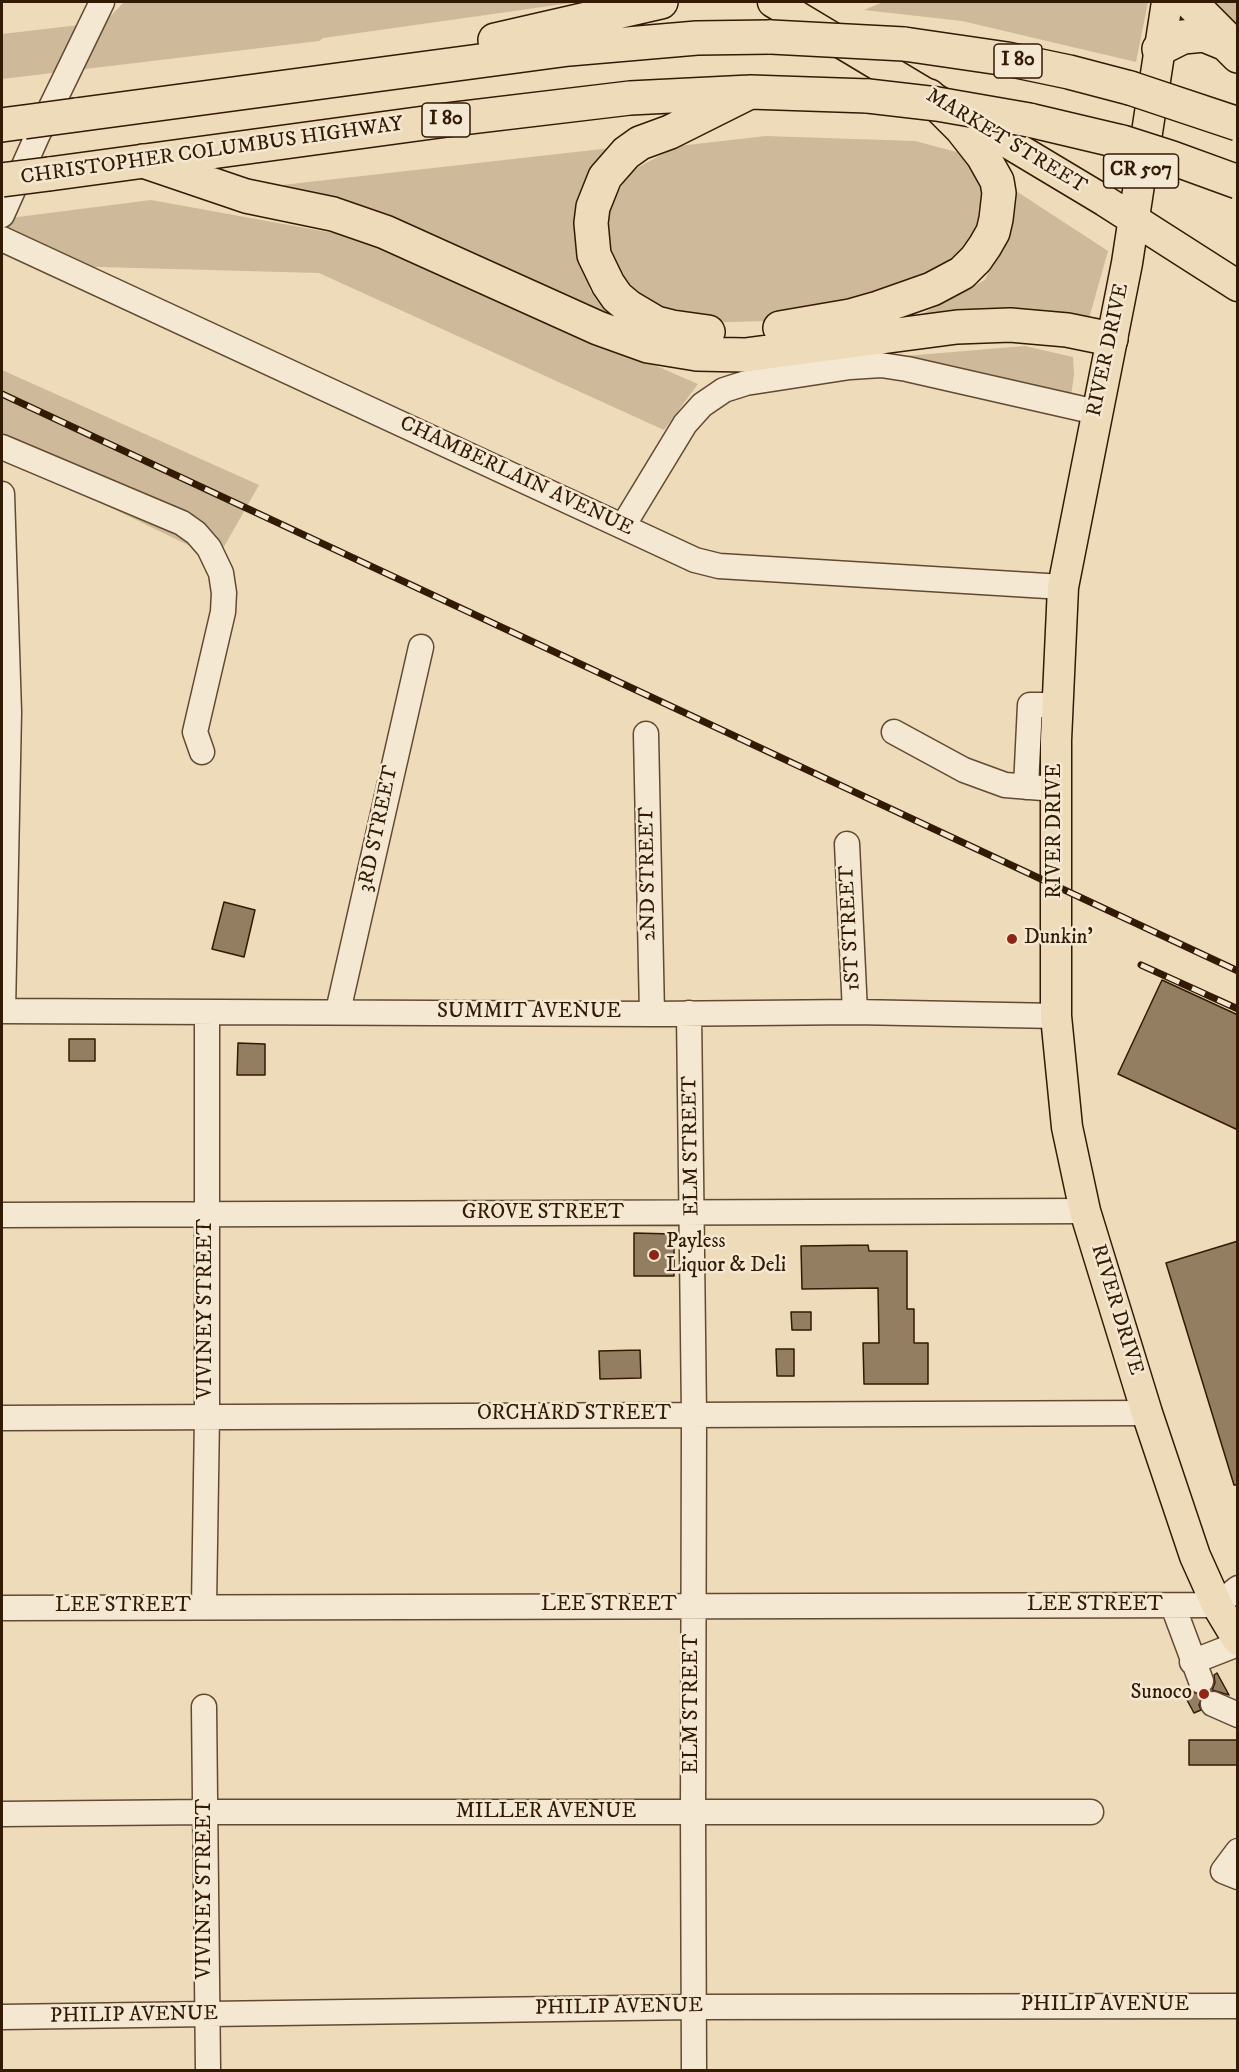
<!DOCTYPE html>
<html>
<head>
<meta charset="utf-8">
<style>
	body { margin:0 }
	#map { position:relative; width:1239px; height:2072px; overflow:hidden; background:#eedbba; font-family:"IM FELL DW Pica",serif }
	canvas { display:block }
	.frame { position:absolute; inset:0; border:3px solid #331a03; pointer-events:none }
</style>
</head>
<body>
<div id="map">
<canvas width="1239" height="2072"></canvas>
<div class="frame"></div>
</div>
<script>
const context = document.querySelector('canvas').getContext('2d');
context.lineJoin = 'round';
function paint(path, color) { context.fillStyle = color; context.fill(path, 'evenodd'); }
const toPath = rows => new Path2D(rows.map(r => 'M' + r).join(''));
function strokePath(path, color, width, dash) { context.strokeStyle = color; context.lineWidth = width; context.lineCap = dash ? 'butt' : 'round'; context.setLineDash(dash || []); context.stroke(path); }
function drawText(font, color, halo, rows, align = 'center') {
  context.font = font + ' "IM FELL DW Pica",serif'; context.lineWidth = 5; context.setLineDash([]); context.textBaseline = 'middle'; context.strokeStyle = halo; context.fillStyle = color; for (const [text, x, y, turn = 0] of rows) {
    context.save(); context.translate(x, y); context.rotate((+turn || 0) * Math.PI / 180); context.textAlign = isNaN(turn) ? turn : align; if (halo) context.strokeText(text, 0, 0); context.fillText(text, 0, 0); context.restore();
  }
}
paint(toPath([
	[124,2,578,2,323,38,319,41,2,79,2,34,105,22],
	[883,2,1148,2,1136,62,962,21,864,10],
	[1202,2,1237,2,1237,46],
	[766,136,915,141,968,155,985,187,979,231,945,267,859,304,768,321,694,323,640,307,607,269,602,217,631,171,678,146],
	[620,147,579,218,590,291,638,335,273,186],
	[1013,189,1108,251,1088,322,905,323,985,280,1015,212],
	[151,200,361,238,698,384,664,430,319,273,64,266,2,240,2,219],
	[1025,346,1073,357,1074,375,1071,396,893,357],
	[2,370,259,485,217,559,2,455]
]), '#ceba9b');
const building = toPath([
	[224,902,255,910,244,957,212,949,224,902],
	[1162,980,1238,1015,1238,1130,1118,1074,1162,980],
	[69,1039,95,1039,95,1061,69,1061,69,1039],
	[238,1043,265,1044,265,1075,237,1075,238,1043],
	[634,1233,674,1234,674,1276,634,1276,634,1233],
	[1238,1241,1238,1485,1234,1485,1166,1263,1238,1241],
	[868,1245,869,1251,907,1251,907,1309,914,1309,914,1343,928,1343,928,1384,864,1384,863,1343,879,1343,878,1288,802,1289,801,1246,868,1245],
	[791,1312,811,1312,811,1330,792,1330,791,1312],
	[776,1349,794,1349,794,1376,777,1376,776,1349],
	[640,1350,641,1378,600,1379,599,1351,640,1350],
	[1217,1673,1229,1695,1212,1690,1215,1683,1214,1675,1217,1673],
	[1189,1688,1192,1692,1203,1695,1199,1705,1201,1710,1194,1713,1182,1691,1189,1688],
	[1189,1740,1238,1740,1238,1765,1189,1765,1189,1740]
]);
paint(building, '#947e62');
strokePath(building, '#331a03', 1.5);
const minor = toPath([
	[2,215,38,134,102,2],
	[2,239,695,560,719,566,1063,587],
	[2,447,182,523,196,533,209,548,221,573,224,593,223,612,195,732,202,752],
	[2,494,9,712,3,1011],
	[623,526,685,424,702,405,724,390,746,383,850,367,881,365,907,369,1096,412],
	[894,732,964,770,1005,785,1055,789],
	[646,734,652,1014],
	[1026,787,1030,705,1056,705],
	[847,844,855,1012],
	[2,1011,652,1014,855,1012,1056,1016],
	[338,1011,421,647],
	[689,1013,694,1415,693,1813,694,2070],
	[2,1215,1085,1211],
	[2,1418,1147,1413],
	[204,1606,207,1416,207,1012],
	[1173,1606,1201,1681],
	[2,1608,1217,1605,1238,1588],
	[1192,1662,1238,1644],
	[1213,1704,1238,1715],
	[204,1707,208,2070],
	[2,1814,206,1812,1091,1812],
	[1238,1851,1223,1871,1238,1877],
	[2,2017,694,2007,1238,2006]
]);
const major = toPath([
	[773,2,1105,201,1238,286],
	[1167,2,1127,263,1063,587,1056,740,1056,1016,1067,1127,1085,1211,1147,1413,1195,1556,1217,1605,1238,1640]
]);
const highway = toPath([
	[1190,2,1228,40,1232,46],
	[495,40,661,2],
	[904,44,1007,59,1069,72,1130,88],
	[1159,49,1183,37,1204,35,1226,44,1238,56],
	[76,115,569,49,697,38,771,37],
	[1029,120,1122,142],
	[2,125,24,122],
	[143,161,246,196,333,214,385,232,598,328,648,346,697,354,745,355,957,327,1010,325,1067,330,1111,339],
	[49,174,454,119,630,98,750,92,868,96],
	[780,328,850,316,878,308,932,289,962,273,976,259,985,246,993,232,996,219,999,193,997,181,983,156,961,128,929,96],
	[708,332,672,327,656,323,629,307,617,297,608,284,594,255,591,223,593,207,605,177,626,153,640,143,670,132,750,92]
]);
strokePath(minor, '#624a31', 27);
strokePath(major, '#331a03', 33);
strokePath(highway, '#331a03', 36);
strokePath(minor, '#f4e8d2', 24);
strokePath(major, '#eedbba', 30);
strokePath(highway, '#eedbba', 33);
const rail = toPath([
	[2,394,1238,971],
	[1141,965,1238,1009]
]);
strokePath(rail, '#331a03', 7);
strokePath(rail, '#f4e8d2', 4.5, [14]);
const highwayBridge = toPath([
	[771,37,904,44],
	[1130,88,1238,124],
	[868,96,937,104,1029,120],
	[24,122,76,115],
	[1122,142,1172,158,1238,182],
	[2,180,49,174]
]);
strokePath(highwayBridge, '#331a03', 36, []);
strokePath(highwayBridge, '#eedbba', 33);
for (const [x, y, r, color] of [
	[1012,939,6,"#8f2418"],
	[654,1255,6,"#8f2418"],
	[1204,1694,6,"#8f2418"]
]) { const dot = new Path2D(); dot.arc(x, y, r, 0, 2 * Math.PI); context.fillStyle = color; context.fill(dot); strokePath(dot, '#f4e8d2', 2); }
for (const [x, y, w] of [
	[1018,61,48],
	[446,120,48],
	[1141,171,75]
]) { const box = new Path2D(); box.roundRect(x - w / 2, y - 17, w, 34, 4.5); context.fillStyle = '#f4e8d2'; context.fill(box); strokePath(box, '#331a03', 1.5); }
drawText('bold 20px', '#331a03', null, [
	["I 80",1018,61],
	["I 80",446,120],
	["CR 507",1141,171]
]);
drawText('21px', '#331a03', '#f4e8d2', [
	["MARKET STREET",1006,142,31],
	["CHRISTOPHER COLUMBUS HIGHWAY",212,152,-8],
	["RIVER DRIVE",1109,350,-78],
	["CHAMBERLAIN AVENUE",516,477,25],
	["3RD STREET",379,829,-78],
	["RIVER DRIVE",1056,831,-90],
	["2ND STREET",649,874,-91],
	["1ST STREET",851,928,-93],
	["SUMMIT AVENUE",529,1013],
	["ELM STREET",692,1146,-91],
	["GROVE STREET",543,1214],
	["VIVINEY STREET",207,1309,-90],
	["RIVER DRIVE",1116,1310,73],
	["ORCHARD STREET",574,1415],
	["LEE STREET",609,1606],
	["LEE STREET",1095,1606],
	["LEE STREET",123,1607],
	["ELM STREET",693,1704,-90],
	["MILLER AVENUE",546,1813],
	["VIVINEY STREET",206,1889,-90],
	["PHILIP AVENUE",1105,2006],
	["PHILIP AVENUE",619,2008,-1],
	["PHILIP AVENUE",134,2016,-1]
]);
drawText('21px', '#331a03', '#f4e8d2', [
	["Dunkin'",1024,939],
	["Payless",666,1243],
	["Liquor & Deli",666,1267],
	["Sunoco",1192,1694,"right"]
], 'left');
</script>
</body>
</html>
